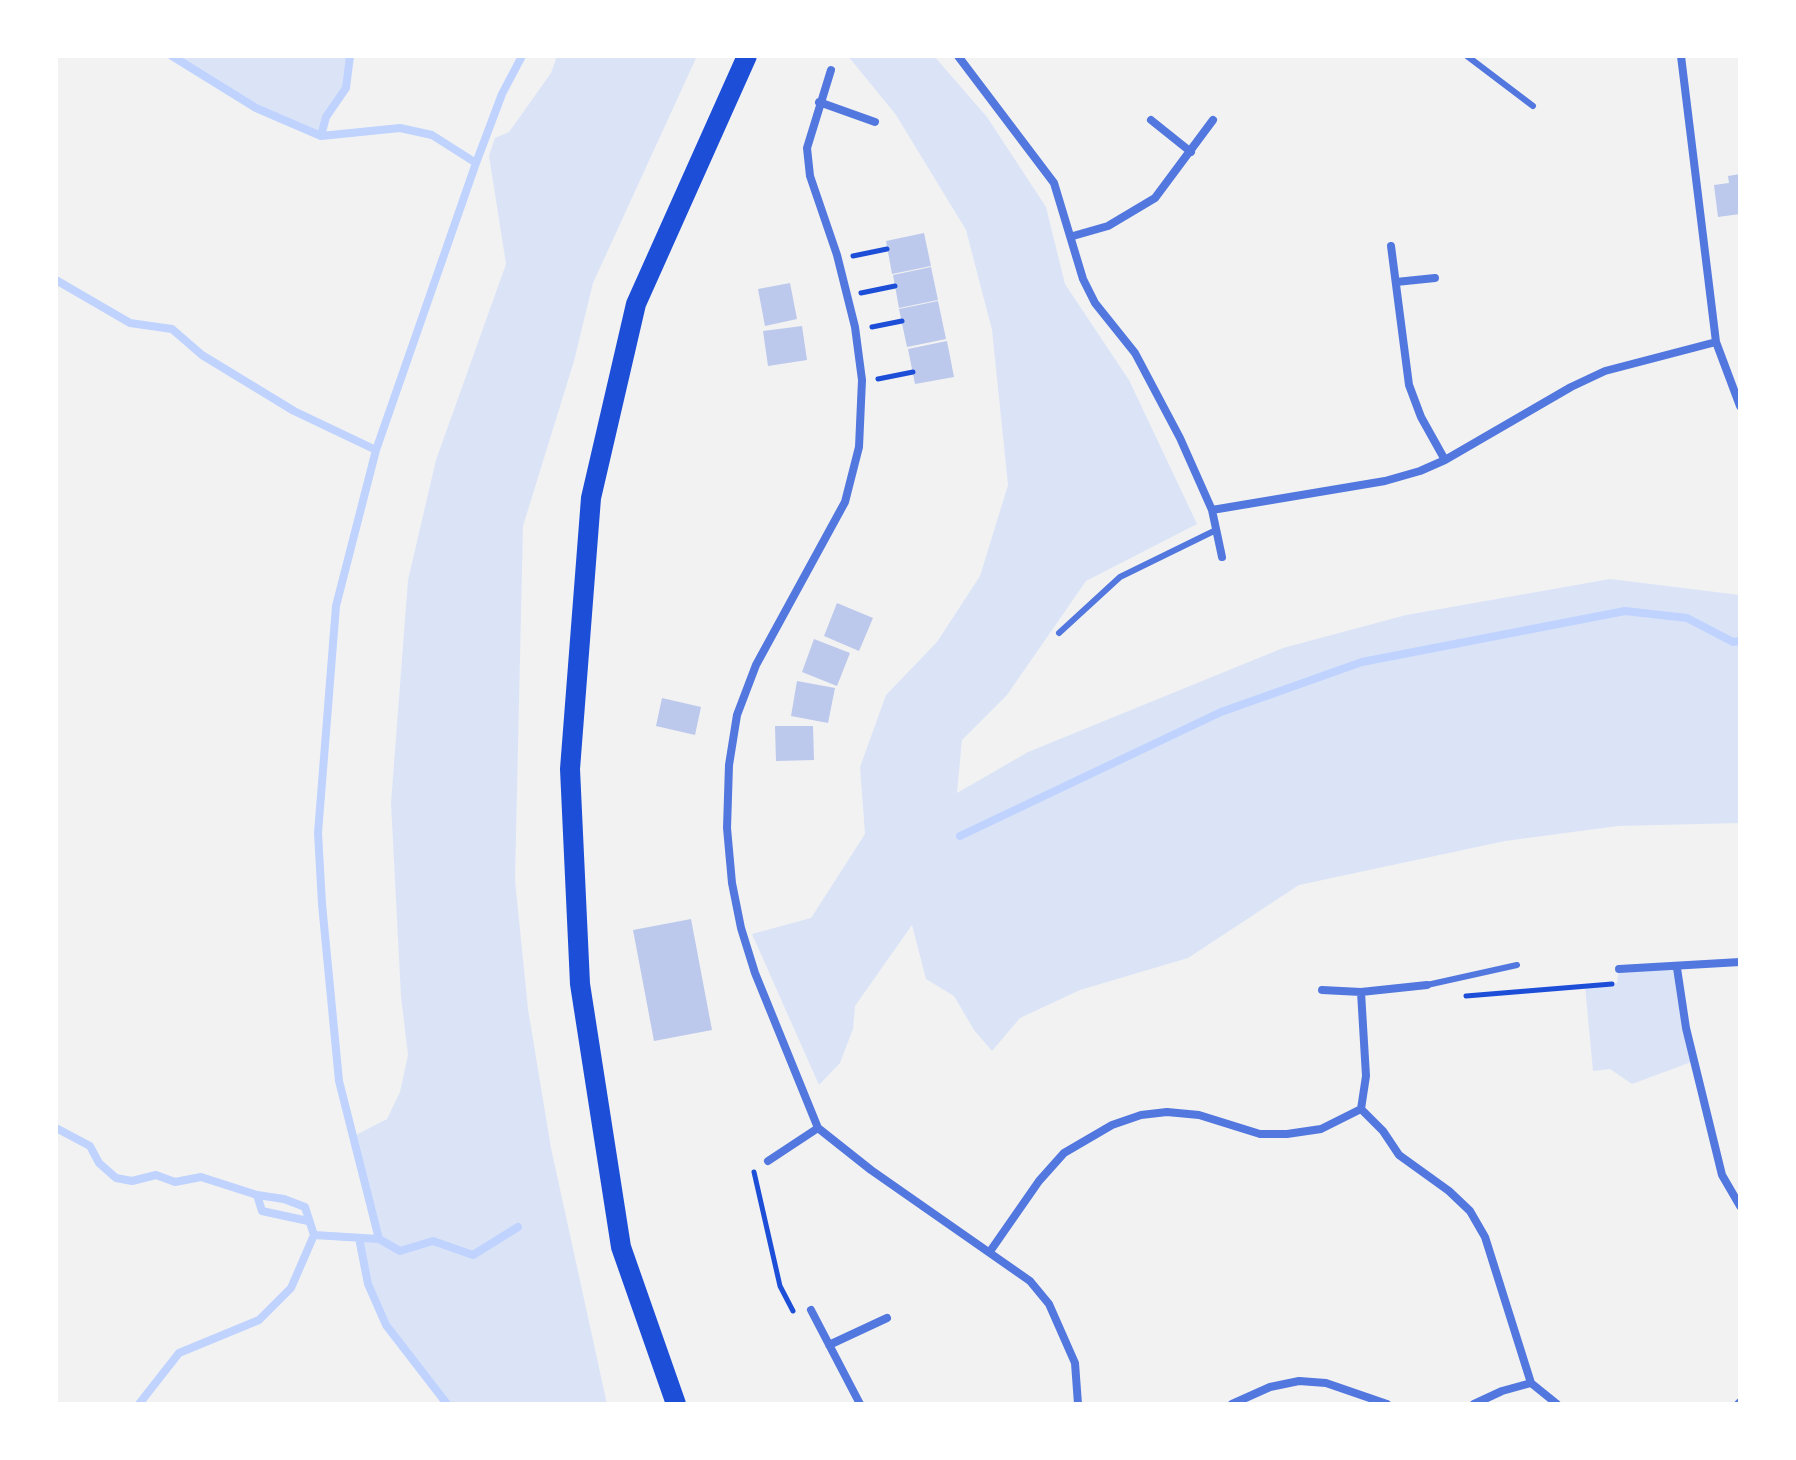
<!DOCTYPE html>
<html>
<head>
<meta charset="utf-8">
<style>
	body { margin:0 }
	#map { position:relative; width:1796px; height:1460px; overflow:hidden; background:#f2f2f2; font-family:Signika,sans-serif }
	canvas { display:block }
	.frame { position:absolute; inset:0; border:58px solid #fff; pointer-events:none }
</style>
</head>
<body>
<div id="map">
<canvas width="1796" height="1460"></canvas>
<div class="frame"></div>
</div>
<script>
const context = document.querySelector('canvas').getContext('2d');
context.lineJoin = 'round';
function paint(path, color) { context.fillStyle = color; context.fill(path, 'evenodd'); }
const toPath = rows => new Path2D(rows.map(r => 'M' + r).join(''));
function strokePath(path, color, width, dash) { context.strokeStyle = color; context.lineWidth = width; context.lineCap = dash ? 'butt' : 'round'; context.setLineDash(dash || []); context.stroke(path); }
paint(toPath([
	[172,56,350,56,346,88,326,117,321,136,256,108],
	[557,56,697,56,593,283,574,361,523,526,515,880,528,1009,551,1148,607,1404,447,1404,386,1325,368,1284,359,1238,378,1239,352,1137,387,1119,400,1092,408,1055,401,997,391,803,408,580,436,460,506,264,489,156,495,138,509,132,551,73],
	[848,56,934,56,987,117,1046,207,1065,284,1129,380,1197,524,1086,581,1007,695,962,740,957,793,1028,752,1283,648,1406,615,1610,579,1740,595,1740,823,1618,826,1505,841,1299,885,1188,958,1080,990,1020,1018,992,1051,974,1030,954,996,926,979,912,925,855,1006,853,1029,840,1063,819,1085,752,934,811,918,865,834,860,767,886,695,937,642,980,576,1008,485,992,330,966,230,896,115],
	[1677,968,1694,1061,1632,1084,1610,1069,1593,1071,1585,986,1617,983,1619,969]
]), '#dbe4f7');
strokePath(toPath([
	[172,56,256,108,321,136,400,128,432,135,476,163],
	[321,136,326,117,346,88,350,56],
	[56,280,130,323,172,329,202,355,294,411,376,450],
	[960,836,1221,712,1362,662,1625,611,1687,618,1733,642,1740,641],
	[56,1128,90,1146,99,1163,116,1178,132,1181,156,1175,175,1182,201,1177,257,1195,284,1199,305,1207,314,1235],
	[257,1195,262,1211,308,1221],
	[359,1238,368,1284,386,1325,447,1404],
	[379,1239,339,1081,322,904,318,833,336,606,376,450,476,163,502,94,522,56],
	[139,1404,179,1353,259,1320,291,1288,314,1235,379,1239,400,1251,433,1241,473,1255,518,1227]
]), '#bfd3fe', 8);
paint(toPath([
	[1740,174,1740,214,1718,217,1714,185,1729,183,1728,176],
	[924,233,931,266,892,274,886,241],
	[931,267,938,300,899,308,893,275],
	[790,283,797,319,765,326,758,289],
	[938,301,946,339,907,347,899,309],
	[802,326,807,360,768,366,763,331],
	[947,341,954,377,915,384,908,349],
	[837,603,873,618,859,651,824,636],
	[814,639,850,653,837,686,802,672],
	[797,681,835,688,828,723,791,716],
	[662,698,701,707,695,735,656,726],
	[775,726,813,726,814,760,776,761],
	[691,919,712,1030,654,1041,633,930]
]), '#bdc9ec');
strokePath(toPath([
	[853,256,887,249],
	[861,293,895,286],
	[872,327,902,321],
	[878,379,913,372],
	[1466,996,1612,984],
	[754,1172,780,1286,793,1311]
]), '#1d4ed8', 5);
strokePath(toPath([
	[1467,56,1533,106],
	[1059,633,1120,577,1216,530],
	[1427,985,1517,965]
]), '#5277de', 6);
strokePath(toPath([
	[958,56,1054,183,1083,279,1095,303,1135,353,1180,438,1212,510,1222,557],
	[1681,56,1716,342,1740,406],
	[831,70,807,148,810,176,837,255,855,327,862,380,859,447,845,502,756,665,737,715,729,765,727,828,732,883,741,928,755,973,818,1128,871,1170,1030,1281,1049,1304,1075,1363,1078,1404],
	[819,102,875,122],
	[1151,120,1191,152],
	[1073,236,1108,226,1155,198,1213,120],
	[1391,246,1409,385,1421,417,1445,460],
	[1396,282,1435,278],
	[1212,510,1385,481,1420,471,1445,460,1571,387,1605,371,1716,342],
	[1677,968,1686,1028,1722,1175,1740,1206],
	[1619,969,1740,962],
	[1322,990,1361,992],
	[1361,1109,1366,1076,1361,992,1427,985],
	[768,1161,818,1128],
	[991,1250,1039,1181,1064,1153,1112,1125,1141,1115,1167,1112,1199,1115,1260,1134,1287,1134,1321,1129,1361,1109,1383,1131,1399,1155,1449,1191,1470,1211,1485,1237,1531,1383,1557,1404],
	[811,1310,860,1404],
	[829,1345,887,1318],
	[1232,1404,1270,1387,1299,1381,1326,1383,1387,1404],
	[1474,1404,1502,1391,1531,1383],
	[1738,1404,1740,1402]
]), '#5277de', 8);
strokePath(toPath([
	[676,1404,621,1247,580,984,570,769,591,498,636,304,747,56]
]), '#1d4ed8', 20);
</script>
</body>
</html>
